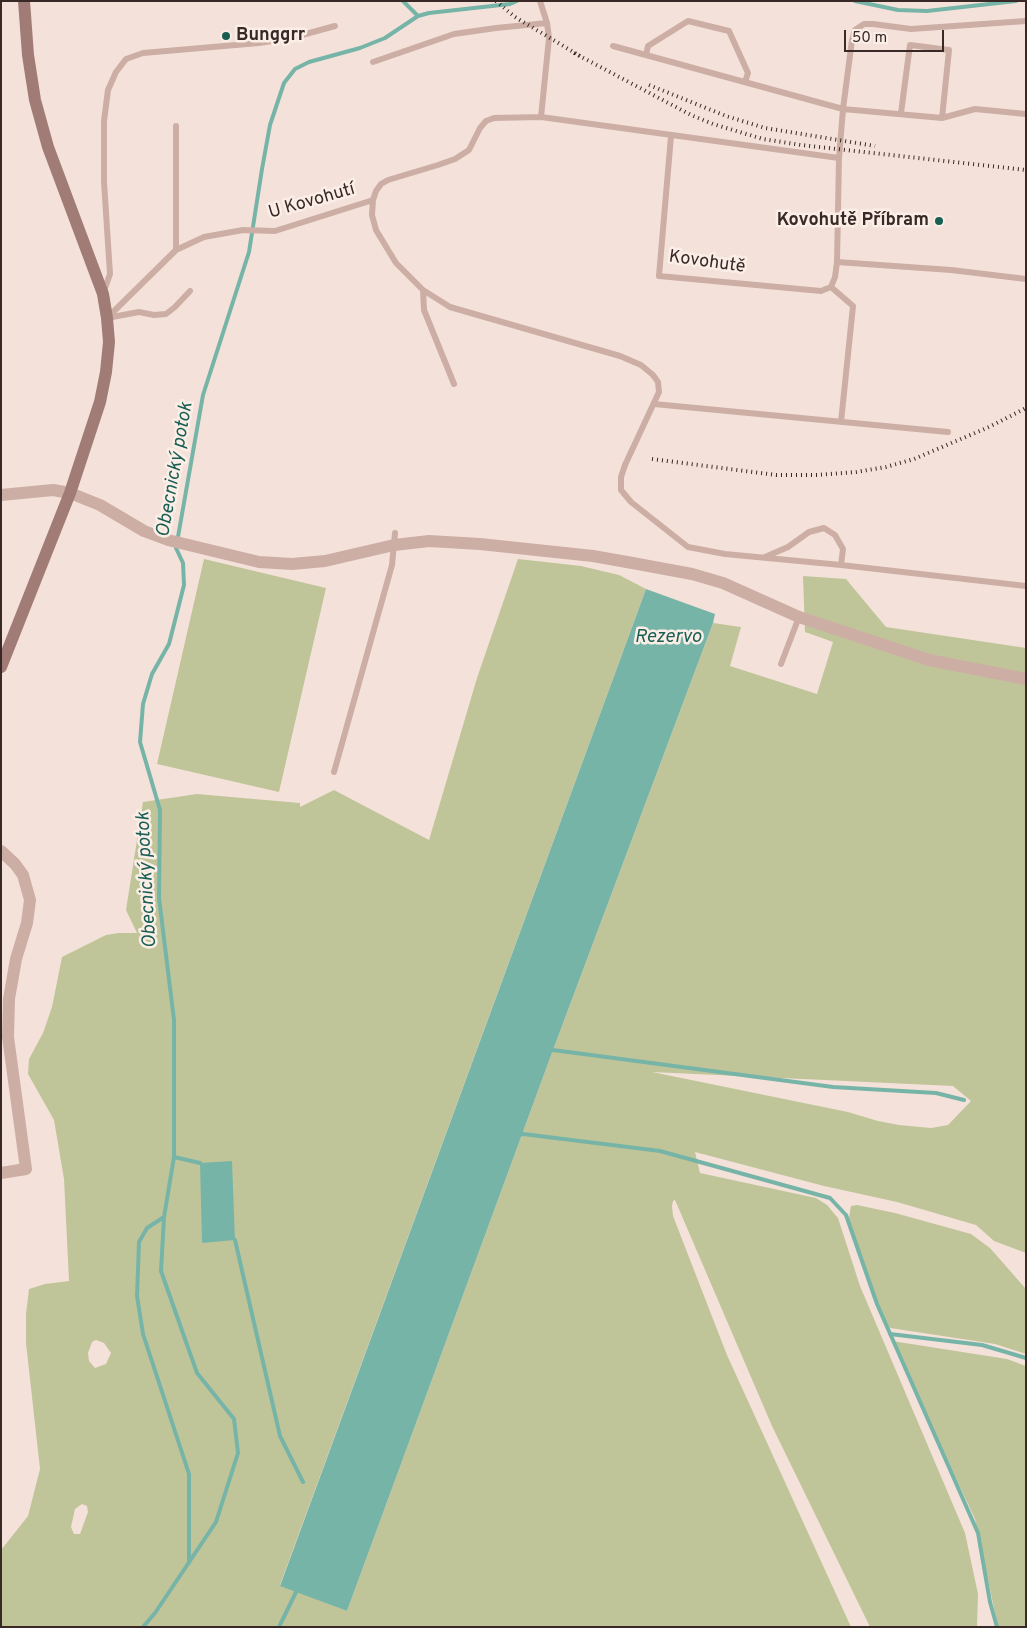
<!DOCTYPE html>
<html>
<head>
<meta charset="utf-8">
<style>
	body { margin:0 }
	#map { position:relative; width:1027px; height:1628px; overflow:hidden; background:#f4e2da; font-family:Overpass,sans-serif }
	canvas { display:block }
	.frame { position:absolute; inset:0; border:2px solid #382927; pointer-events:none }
	.scale { position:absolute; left:844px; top:30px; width:100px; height:22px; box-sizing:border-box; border:2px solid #382927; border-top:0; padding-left:6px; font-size:15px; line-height:18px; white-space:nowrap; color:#382927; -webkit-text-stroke:4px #fbeee7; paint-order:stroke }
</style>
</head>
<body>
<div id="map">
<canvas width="1027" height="1628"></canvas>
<div class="frame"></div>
<div class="scale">50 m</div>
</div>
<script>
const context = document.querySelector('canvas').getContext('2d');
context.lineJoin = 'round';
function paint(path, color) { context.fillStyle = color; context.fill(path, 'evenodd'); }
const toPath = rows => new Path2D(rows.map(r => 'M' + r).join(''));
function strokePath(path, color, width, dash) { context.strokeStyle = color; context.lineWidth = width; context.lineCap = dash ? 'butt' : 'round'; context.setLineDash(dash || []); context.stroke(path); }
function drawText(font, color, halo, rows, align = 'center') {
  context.font = font + ' Overpass,sans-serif'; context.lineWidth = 5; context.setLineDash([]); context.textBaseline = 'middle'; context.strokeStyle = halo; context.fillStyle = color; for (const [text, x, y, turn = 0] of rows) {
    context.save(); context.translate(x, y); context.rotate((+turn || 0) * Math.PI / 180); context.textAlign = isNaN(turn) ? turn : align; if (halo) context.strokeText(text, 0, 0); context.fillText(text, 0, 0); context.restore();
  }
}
paint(toPath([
	[204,559,326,588,279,792,157,764],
	[518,559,581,566,619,575,646,589,280,1585,347,1611,553,1050,713,623,741,627,730,666,817,694,833,642,805,632,803,576,846,579,886,627,1026,648,1026,1253,994,1241,976,1225,897,1202,824,1186,695,1152,700,1173,816,1198,827,1205,838,1218,860,1286,965,1533,978,1594,977,1627,870,1627,772,1426,675,1200,673,1201,672,1206,673,1216,727,1355,851,1627,1,1627,1,1550,28,1516,40,1469,26,1343,26,1314,29,1289,45,1284,69,1281,64,1179,54,1120,28,1074,29,1059,43,1033,52,1007,62,957,106,935,119,933,137,933,126,910,143,802,197,794,300,803,300,807,334,790,429,840,477,678],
	[652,1072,953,1086,971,1101,948,1125,931,1128,899,1125,878,1121,848,1112],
	[96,1340,104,1343,111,1353,106,1364,95,1368,89,1361,88,1353,92,1342],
	[82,1504,87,1506,88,1512,80,1534,74,1534,71,1527,75,1509],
	[857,1205,895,1213,971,1234,990,1248,1026,1289,1026,1354,995,1344,890,1328,880,1314,850,1228,849,1217,851,1206],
	[892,1341,1007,1359,1026,1366,1026,1627,998,1627,975,1519]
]), '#c0c599');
paint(toPath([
	[646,589,715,614,713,623,553,1050,347,1611,280,1586],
	[232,1161,235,1240,202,1243,200,1163]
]), '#77b4a8');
strokePath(toPath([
	[403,1,418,16,429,13,510,4,517,1],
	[855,1,898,10,927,11,1016,1],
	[550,1051,553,1050,833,1087,936,1093,964,1100],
	[518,1135,523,1134,660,1151,830,1198,846,1215,877,1304,978,1533,990,1602,997,1627],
	[174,1157,200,1163],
	[164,1217,147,1228,139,1242,137,1296,143,1334,189,1474,189,1563],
	[235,1240,280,1436,303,1482],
	[890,1334,982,1345,1026,1358],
	[143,1627,155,1613,216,1522,238,1453,234,1419,197,1373,161,1271,164,1217,174,1157,174,1020,159,898,160,810,140,742,143,704,152,674,169,644,184,585,183,563,176,548,203,395,249,252,262,169,270,125,284,83,295,69,309,62,360,48,385,38,418,16],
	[279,1627,298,1588]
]), '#77b4a8', 4);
strokePath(toPath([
	[540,1,547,23,549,38,541,117],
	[613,46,843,109,852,40,855,30,864,24,873,24,911,29,1026,21],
	[646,55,648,46,688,21,729,31,748,73,745,82],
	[373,62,454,34,496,28,547,23],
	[901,113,910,45,949,50,942,118],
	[176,126,176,250],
	[671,136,659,276,821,291,831,287,835,277,837,262,839,158,843,109,942,118,975,109,1026,114],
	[373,200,376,191,381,184,388,180,438,165,455,159,469,150,480,128,486,121,494,118,541,117,839,158],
	[837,262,951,270,1026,279],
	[831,287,853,306,841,422],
	[423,290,450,307,620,356,641,365,653,375,658,382,659,392,625,465,621,477,621,490,631,502,688,547,725,554,841,565,1026,586],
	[104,291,110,274,104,182,104,121,108,90,116,72,126,59,143,53,259,43,291,38,335,26],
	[190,291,175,307,166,314,154,315,139,312,107,318,176,250,204,237,243,230,275,231,373,200,372,215,376,230,396,263,423,290,424,310,454,384],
	[654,404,948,432],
	[765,557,788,547,809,532,824,528,835,535,843,549,841,565],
	[781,664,799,617],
	[334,772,392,565,395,533]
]), '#cdaea5', 6);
strokePath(toPath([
	[1,495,53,490,70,493,100,505,144,531,168,540,259,562,292,564,325,561,394,545,429,541,480,544,593,556,638,564,692,574,723,583,799,617,929,660,1026,679],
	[1,851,15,864,23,875,30,900,27,923,16,959,9,999,8,1037,26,1169,1,1173]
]), '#cdaea5', 12);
strokePath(toPath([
	[1,667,70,493,100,402,106,372,109,342,107,318,103,294,48,147,35,100,28,55,24,1]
]), '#a17c76', 12);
strokePath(toPath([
	[496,1,515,17,580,56],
	[574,53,691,115,713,124,763,139,801,145,1026,170],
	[649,85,726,116,765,128,875,146],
	[652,459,776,475,817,475,856,472,886,467,914,459,989,427,1026,408]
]), '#382927', 4, [1, 4]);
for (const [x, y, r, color] of [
	[226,36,5,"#195e53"],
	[939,221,5,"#195e53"]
]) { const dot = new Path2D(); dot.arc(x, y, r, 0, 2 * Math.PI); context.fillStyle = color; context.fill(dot); strokePath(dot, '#fbeee7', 2); }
drawText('bold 18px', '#382927', '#fbeee7', [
	["Bunggrr",236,36],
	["Kovohutě Příbram",929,221,"right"]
], 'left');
drawText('18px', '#382927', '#fbeee7', [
	["U Kovohutí",312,202,-16],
	["Kovohutě",707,263,8]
]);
drawText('italic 19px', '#195e53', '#fbeee7', [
	["Obecnický potok",176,470,-80],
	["Rezervo",668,638],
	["Obecnický potok",148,880,-93]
]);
</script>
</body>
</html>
